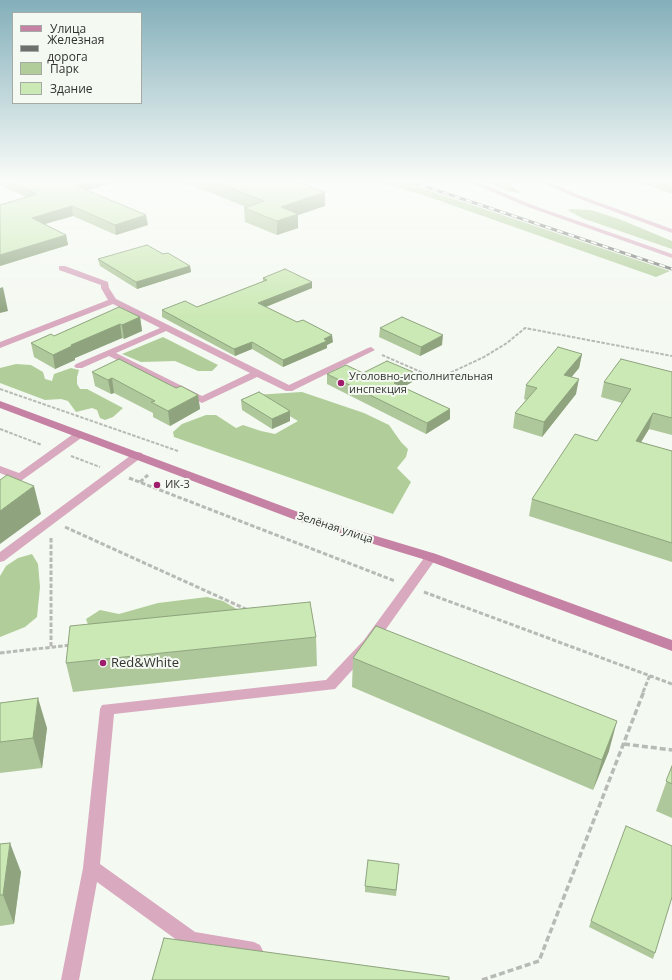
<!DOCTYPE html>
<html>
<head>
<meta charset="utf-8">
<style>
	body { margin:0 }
	#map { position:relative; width:672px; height:980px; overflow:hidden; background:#f4f9f1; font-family:"Open Sans",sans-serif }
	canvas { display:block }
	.legend { position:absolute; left:12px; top:12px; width:130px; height:92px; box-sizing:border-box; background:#f4f9f1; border:1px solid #a6aaa4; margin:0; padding:5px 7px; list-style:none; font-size:12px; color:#323331 }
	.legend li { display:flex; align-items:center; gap:8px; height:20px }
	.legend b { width:20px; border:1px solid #a6aaa4 }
</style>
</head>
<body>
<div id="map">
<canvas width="672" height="980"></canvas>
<ul class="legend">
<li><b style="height:5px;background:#c682a4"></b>Улица</li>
<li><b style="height:5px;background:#6d706c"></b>Железная дорога</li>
<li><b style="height:11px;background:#b1ce9a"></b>Парк</li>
<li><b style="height:11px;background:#cbe9b4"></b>Здание</li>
</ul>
</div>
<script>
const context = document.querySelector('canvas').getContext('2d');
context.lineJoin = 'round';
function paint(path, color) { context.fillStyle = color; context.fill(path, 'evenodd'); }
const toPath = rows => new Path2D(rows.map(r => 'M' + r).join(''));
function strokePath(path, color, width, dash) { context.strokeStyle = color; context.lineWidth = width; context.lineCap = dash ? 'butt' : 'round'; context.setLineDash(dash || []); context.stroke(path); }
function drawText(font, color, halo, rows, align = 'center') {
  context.font = font + ' "Open Sans",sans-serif'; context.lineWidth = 4; context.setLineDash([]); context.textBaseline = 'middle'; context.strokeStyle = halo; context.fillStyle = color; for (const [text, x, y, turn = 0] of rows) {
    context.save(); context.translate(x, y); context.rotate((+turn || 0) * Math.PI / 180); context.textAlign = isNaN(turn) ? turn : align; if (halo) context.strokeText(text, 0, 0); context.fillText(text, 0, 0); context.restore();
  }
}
paint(toPath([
	[376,181,400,181,670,271,656,277,429,197],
	[483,181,505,181,521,193,511,192],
	[572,209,591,210,619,219,672,241,672,249,582,218,567,210],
	[163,337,218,365,212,371,198,371,175,361,141,362,122,354],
	[16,364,31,365,43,372,45,379,52,381,54,374,71,368,79,370,77,377,77,384,80,389,87,389,123,408,113,417,105,420,100,418,97,410,92,408,76,412,68,401,61,399,45,400,0,383,0,368],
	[302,392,364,413,389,425,401,442,408,449,406,457,397,468,411,482,393,514,174,437,173,432,182,424,206,415,216,415,236,428,243,425,261,431,275,434,298,421,254,395],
	[32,554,38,564,40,587,37,617,25,627,0,637,0,576,6,566,18,558],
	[207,597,223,601,247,615,91,633,86,619,100,610,119,614,158,603]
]), '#b1ce9a');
strokePath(toPath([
	[382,355,437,379,484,357,507,343,525,328,672,356],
	[0,389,178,451],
	[0,429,42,445],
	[71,456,100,467]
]), '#b8bbb5', 2, [3.5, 1.5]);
strokePath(toPath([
	[129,478,395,581],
	[140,482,148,475],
	[65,527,248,610],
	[51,538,51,647],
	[424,592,672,684],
	[0,653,71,645],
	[643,692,650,675]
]), '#b8bbb5', 3, [4.5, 2]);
strokePath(toPath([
	[624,744,672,750],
	[482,980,539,961,644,691]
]), '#b8bbb5', 3.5, [6, 3]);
paint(toPath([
	[467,181,476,181,532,205,672,254,672,258,528,207,467,181],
	[539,181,548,181,576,194,672,229,672,233,572,196,539,181],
	[59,266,65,266,108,282,109,288,116,299,289,385,368,348,371,347,375,350,292,391,286,391,257,377,202,403,109,356,82,368,76,368,74,366,76,364,160,328,113,304,0,348,0,342,108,300,101,288,101,285,59,270,59,266],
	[166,331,250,373,202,396,116,353,166,331],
	[80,431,85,434,84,436,4,493,0,494,0,486,12,478,0,473,0,466,19,473,76,432,80,431],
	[138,452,142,453,143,455,142,457,4,561,0,562,0,552,134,453,138,452],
	[431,553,435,554,437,557,435,560,374,646,335,689,114,714,100,864,195,932,254,942,260,945,263,951,260,957,254,960,191,949,185,946,97,882,79,980,61,980,83,868,100,709,102,705,326,680,364,640,427,554,431,553]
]), '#d8a9bf');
paint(toPath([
	[0,401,309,516,436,554,672,640,672,651,426,560,301,522,0,408,0,401]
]), '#c682a4');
const rail = toPath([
	[409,181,672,269]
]);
strokePath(rail, '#6d706c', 3);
strokePath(rail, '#f4f9f1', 2, [6]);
paint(toPath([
	[0,181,120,181,88,190,89,191,148,225,116,235,73,216,45,224,66,235,68,245,0,266,26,197,0,185],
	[181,181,295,181,325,192,325,206,298,215,298,228,277,235,245,222,244,208,246,207],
	[636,181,672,181,672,194],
	[163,254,190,266,191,272,137,289,100,266,98,259],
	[263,278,312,282,312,288,266,307,333,342,327,345,327,348,283,367,252,349,235,356,162,317,162,310,197,307,263,281],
	[140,317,142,331,124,339,122,338,75,358,75,360,55,369,34,357,31,343,54,336],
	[380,328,442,345,420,356,379,337],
	[582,354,579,368,571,377,576,394,542,437,513,428,515,413,526,400,524,399,526,385],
	[92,372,176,388,198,395,200,409,170,426,153,417,153,413,114,393,111,394,95,386],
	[413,372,412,382,403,387,450,409,450,419,426,434,327,384,327,374],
	[672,372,672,435,649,429,641,442,672,451,672,562,529,516,532,499,597,441,622,403,601,397,604,382],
	[241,400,290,411,290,421,272,429,242,410],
	[316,637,317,666,73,692,66,663],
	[353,658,609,751,593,790,352,687],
	[0,703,47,728,42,768,0,773],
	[672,766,672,818,656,811],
	[0,844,21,872,14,924,0,926],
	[399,864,396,896,365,892,365,886],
	[591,921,655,953,653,959,589,927]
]), '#afc89b');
paint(toPath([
	[120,181,88,190,89,192,77,186,84,182],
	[325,192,325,206,298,215,298,228,277,235,277,221,281,207],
	[72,206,73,216,34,227,32,218],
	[146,215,148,225,116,235,115,225],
	[66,235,68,245,0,266,0,255],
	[190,266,191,272,137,289,136,282],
	[312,282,312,288,258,310,258,303],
	[3,287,8,311,0,313,0,288],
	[140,317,142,331,124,339,122,325],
	[120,324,122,338,75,358,75,360,55,369,53,355,71,345],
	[332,335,333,342,327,345,327,348,283,367,283,360,324,339],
	[443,335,442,345,420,356,421,347],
	[252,342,252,349,235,356,234,349],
	[582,354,579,368,561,390,564,375],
	[413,372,412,382,394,393,394,383],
	[112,378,114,393,111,394,108,380],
	[579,379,576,394,542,437,544,422],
	[198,395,200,409,170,426,168,411],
	[450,409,450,419,426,434,427,423],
	[290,411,290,421,272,429,272,419],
	[653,413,649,429,632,457,636,441],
	[34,486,41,514,0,544,0,511],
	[38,698,47,728,42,768,33,738],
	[617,721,609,751,593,790,602,760],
	[10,843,21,872,14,924,3,895]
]), '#8ea37e');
const building = toPath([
	[10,181,85,181,84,182,87,183,77,186,146,215,115,225,72,206,32,218,66,235,0,255,0,205,37,194,10,181],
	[213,181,295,181,325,192,281,207,298,214,277,221,244,208,264,201,213,181],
	[147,245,163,254,168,253,190,266,136,282,98,259,147,245],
	[285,269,312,282,258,303,297,322,303,320,332,335,324,339,327,341,283,360,252,342,234,349,162,310,185,301,197,307,267,280,263,278,285,269],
	[119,307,140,317,122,325,120,324,71,345,72,346,53,355,31,343,51,334,54,336,119,307],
	[402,317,443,335,421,347,380,328,402,317],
	[558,347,582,354,564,375,579,379,544,422,515,413,537,388,526,385,558,347],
	[119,359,176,388,181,386,198,395,168,411,151,402,155,401,112,378,108,380,92,372,119,359],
	[621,359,672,372,672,418,653,413,636,441,672,451,672,543,532,499,575,434,597,441,631,389,604,382,621,359],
	[387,361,413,372,394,383,450,409,427,423,327,374,346,365,363,373,387,361],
	[259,392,290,411,272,419,241,400,259,392],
	[7,475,34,486,0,511,0,480,7,475],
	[310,602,316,637,66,663,70,626,310,602],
	[376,626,617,721,602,760,353,658,376,626],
	[38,698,33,738,0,742,0,703,38,698],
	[672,766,672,784,666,781,672,766],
	[626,826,672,846,672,897,655,953,591,921,626,826],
	[10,843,3,895,0,895,0,844,10,843],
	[368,860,399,864,396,890,365,886,368,860],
	[164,938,449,977,449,980,152,980,164,938]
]);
paint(building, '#cbe9b4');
strokePath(building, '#8ea37e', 1);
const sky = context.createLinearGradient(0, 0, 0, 318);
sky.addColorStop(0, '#83afba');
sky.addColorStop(0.57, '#fafcf9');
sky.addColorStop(1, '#fafcf900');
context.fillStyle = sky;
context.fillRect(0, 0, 672, 318);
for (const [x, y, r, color] of [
	[341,383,4,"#9f1c6d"],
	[157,485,4,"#9f1c6d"],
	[103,663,4,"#9f1c6d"]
]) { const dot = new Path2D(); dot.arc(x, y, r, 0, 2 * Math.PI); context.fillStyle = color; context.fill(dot); strokePath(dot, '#f4f9f1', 1.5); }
drawText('11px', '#323331', '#f4f9f1', [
	["Уголовно-исполнительная",349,377],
	["инспекция",349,390],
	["ИК-3",165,485]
], 'left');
drawText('11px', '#323331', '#f4f9f1', [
	["Зелёная улица",335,528,18]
]);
drawText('13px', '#323331', '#f4f9f1', [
	["Red&White",111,663]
], 'left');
</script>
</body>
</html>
